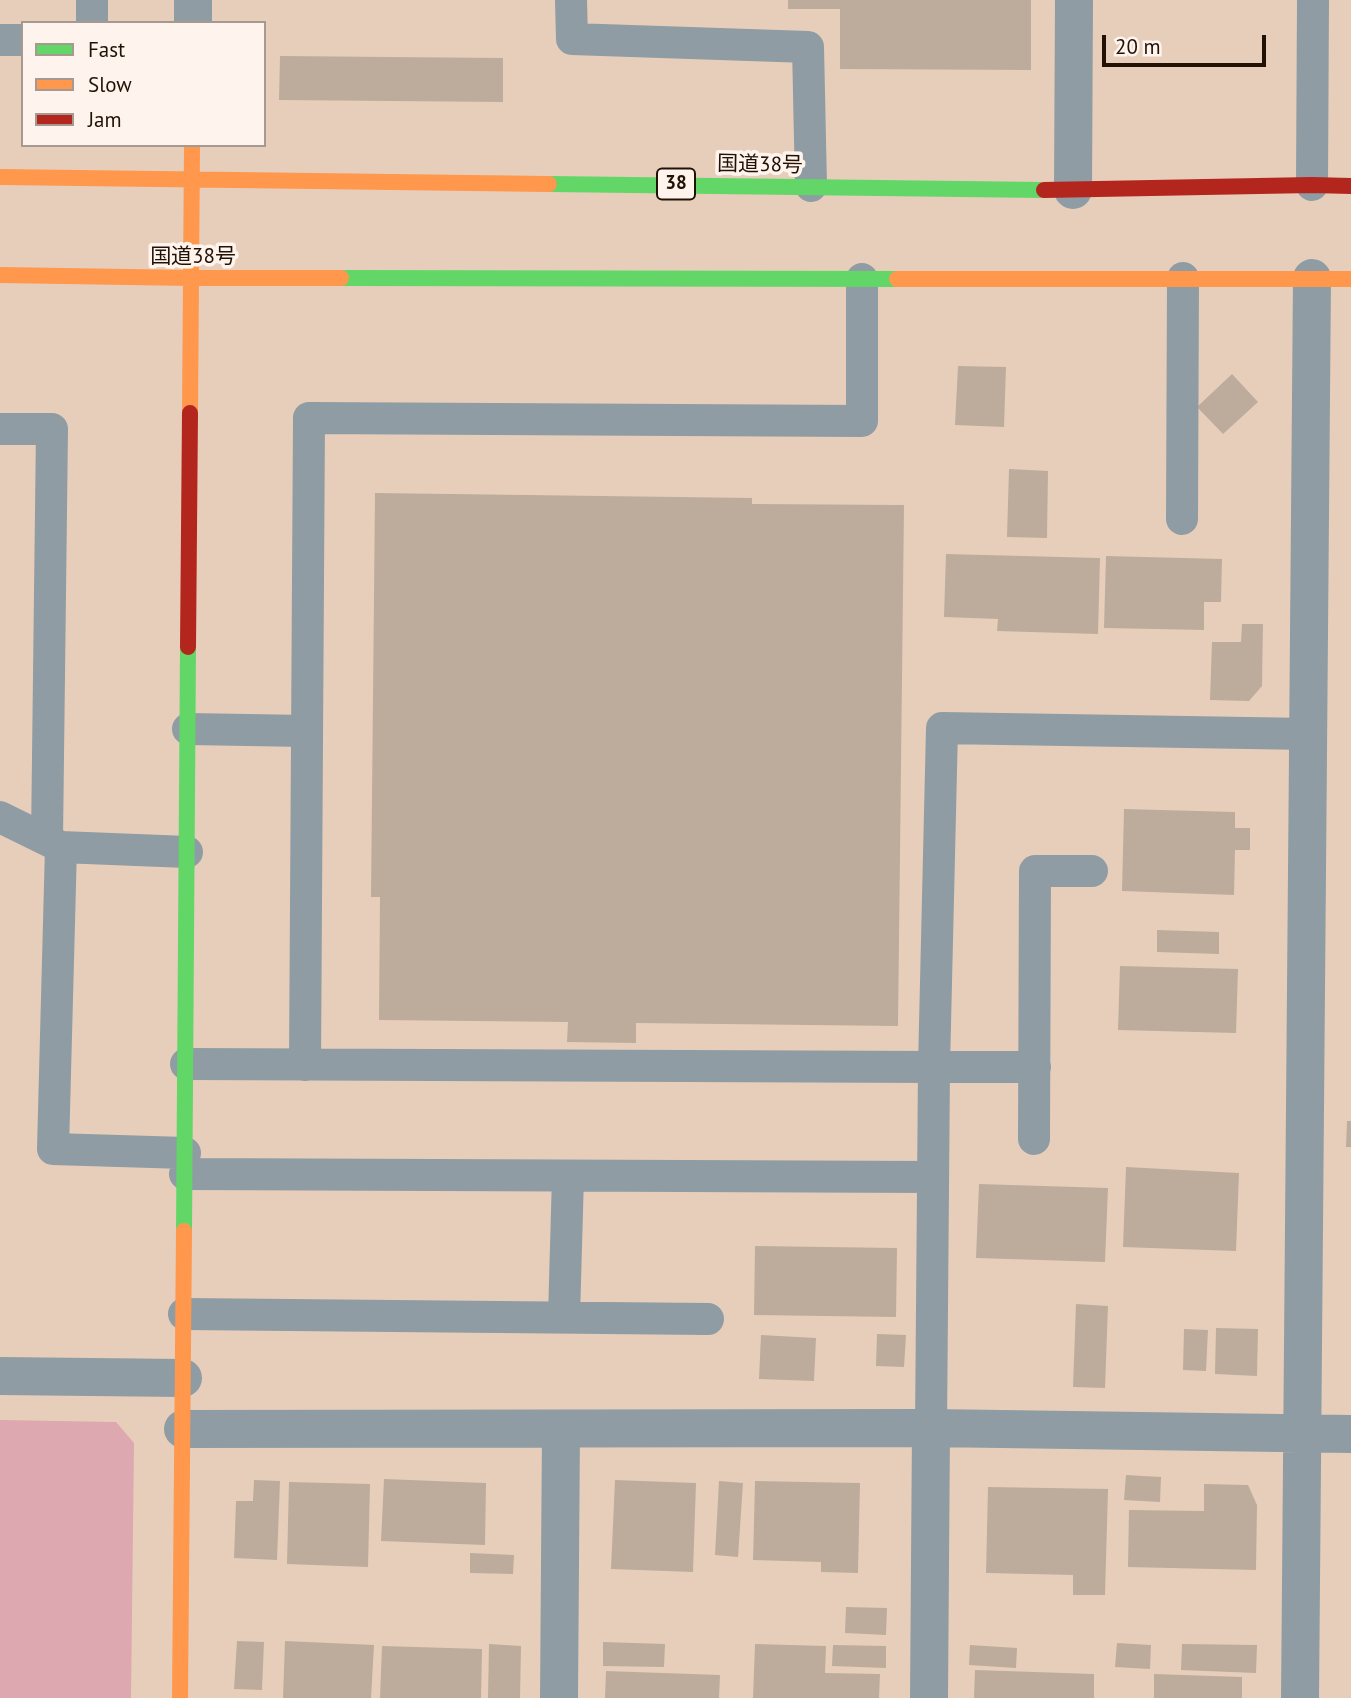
<!DOCTYPE html>
<html>
<head>
<meta charset="utf-8">
<style>
	body { margin:0 }
	#map { position:relative; width:1351px; height:1698px; overflow:hidden; background:#e7cebb; font-family:"PT Sans",sans-serif }
	canvas { display:block }
	.legend { position:absolute; left:21px; top:21px; width:245px; height:126px; box-sizing:border-box; background:#fef4ed; border:2px solid #a69990; margin:0; padding:9px 12px; list-style:none; font-size:21px; color:#221105 }
	.legend li { display:flex; align-items:center; gap:14px; height:35px }
	.legend b { width:35px; border:2px solid #a69990 }
	.scale { position:absolute; left:1102px; top:35px; width:164px; height:32px; box-sizing:border-box; border:4px solid #221105; border-top:0; padding-left:9px; font-size:21px; line-height:24px; white-space:nowrap; color:#221105; -webkit-text-stroke:5px #fef4ed; paint-order:stroke }
</style>
</head>
<body>
<div id="map">
<canvas width="1351" height="1698"></canvas>
<ul class="legend">
<li><b style="height:9px;background:#63d668"></b>Fast</li>
<li><b style="height:9px;background:#ff974d"></b>Slow</li>
<li><b style="height:9px;background:#b3261e"></b>Jam</li>
</ul>
<div class="scale">20 m</div>
</div>
<script>
const context = document.querySelector('canvas').getContext('2d');
context.lineJoin = 'round';
function paint(path, color) { context.fillStyle = color; context.fill(path, 'evenodd'); }
const toPath = rows => new Path2D(rows.map(r => 'M' + r).join(''));
function strokePath(path, color, width, dash) { context.strokeStyle = color; context.lineWidth = width; context.lineCap = dash ? 'butt' : 'round'; context.setLineDash(dash || []); context.stroke(path); }
function drawText(font, color, halo, rows, align = 'center') {
  context.font = font + ' "PT Sans","Noto Sans JP",sans-serif'; context.lineWidth = 7; context.setLineDash([]); context.textBaseline = 'middle'; context.strokeStyle = halo; context.fillStyle = color; for (const [text, x, y, turn = 0] of rows) {
    context.save(); context.translate(x, y); context.rotate((+turn || 0) * Math.PI / 180); context.textAlign = isNaN(turn) ? turn : align; if (halo) context.strokeText(text, 0, 0); context.fillText(text, 0, 0); context.restore();
  }
}
paint(toPath([
	[0,1420,116,1422,134,1443,131,1698,0,1698]
]), '#dda8af');
paint(toPath([
	[788,0,1031,0,1031,70,840,69,840,9,788,9],
	[280,56,503,58,503,102,279,100],
	[958,366,1006,367,1004,427,955,425],
	[1232,374,1258,402,1223,434,1197,407],
	[1009,469,1048,471,1047,538,1007,537],
	[375,493,752,498,752,504,904,505,898,1026,636,1023,636,1043,567,1042,568,1022,379,1020,380,897,371,897],
	[946,554,1100,558,1098,634,997,631,998,619,944,617],
	[1106,556,1222,559,1221,602,1204,602,1204,630,1104,628],
	[1242,624,1263,624,1262,686,1249,701,1210,700,1212,642,1241,642],
	[1124,809,1235,812,1235,828,1250,828,1250,850,1235,850,1234,895,1122,891],
	[1157,930,1219,932,1219,954,1157,952],
	[1120,966,1238,969,1236,1033,1118,1030],
	[1347,1121,1351,1121,1351,1147,1346,1147],
	[1126,1167,1239,1173,1236,1251,1123,1247],
	[979,1184,1108,1188,1105,1262,976,1258],
	[755,1246,897,1248,896,1317,754,1315],
	[1076,1304,1108,1306,1105,1388,1073,1387],
	[1216,1328,1258,1329,1257,1376,1215,1374],
	[1184,1329,1208,1330,1206,1371,1183,1370],
	[877,1334,906,1335,904,1367,876,1366],
	[761,1335,816,1338,814,1381,759,1379],
	[1126,1475,1161,1477,1160,1502,1124,1500],
	[384,1479,486,1483,485,1545,381,1541],
	[254,1480,280,1481,277,1560,234,1558,236,1501,253,1501],
	[615,1480,696,1483,693,1572,611,1569],
	[719,1481,743,1483,738,1557,715,1555],
	[755,1481,860,1483,858,1573,821,1572,821,1562,753,1560],
	[289,1482,370,1484,368,1567,287,1564],
	[1204,1484,1248,1485,1257,1505,1256,1570,1128,1567,1129,1510,1204,1511],
	[988,1487,1108,1489,1105,1595,1073,1595,1073,1575,986,1573],
	[470,1553,514,1555,513,1574,470,1573],
	[846,1607,887,1608,886,1635,845,1633],
	[237,1641,264,1642,262,1690,234,1689],
	[285,1641,374,1645,371,1698,283,1698],
	[603,1642,665,1644,664,1667,603,1666],
	[1117,1643,1151,1645,1150,1669,1115,1667],
	[489,1644,521,1646,520,1698,488,1698],
	[755,1644,826,1646,825,1673,880,1674,879,1698,753,1698],
	[1182,1644,1257,1645,1256,1673,1181,1670],
	[833,1645,886,1646,886,1668,832,1666],
	[970,1645,1017,1648,1016,1668,969,1665],
	[382,1646,482,1649,481,1698,380,1698],
	[975,1670,1094,1674,1094,1698,974,1698],
	[606,1671,720,1675,719,1698,605,1698],
	[1154,1674,1242,1677,1242,1698,1154,1698]
]), '#bdac9b');
strokePath(toPath([
	[571,0,572,39,808,47,811,186],
	[92,23,92,0],
	[0,40,23,40],
	[1312,185,1313,0],
	[0,429,52,429,47,839],
	[1182,519,1183,278],
	[188,729,307,731],
	[0,817,61,847,187,852],
	[61,847,53,1149,185,1153],
	[186,1064,934,1067,931,1428],
	[305,1065,309,418,862,421,862,279],
	[1035,1067,934,1067,942,728,1309,734],
	[1034,1139,1035,871,1092,871],
	[185,1174,933,1177],
	[184,1314,708,1319],
	[564,1317,568,1176]
]), '#8f9ca3', 32);
strokePath(toPath([
	[193,23,193,0],
	[1073,190,1074,0],
	[0,1376,183,1378],
	[183,1429,931,1428,1351,1434],
	[559,1698,561,1429],
	[929,1698,931,1428],
	[1300,1698,1312,278]
]), '#8f9ca3', 38);
strokePath(toPath([
	[549,184,1044,190],
	[341,278,897,279],
	[184,1231,188,647]
]), '#63d668', 16);
strokePath(toPath([
	[0,177,549,184],
	[0,275,192,278,341,278],
	[897,279,1351,279],
	[190,413,192,145],
	[180,1698,184,1231]
]), '#ff974d', 16);
strokePath(toPath([
	[1044,190,1312,185,1351,186],
	[188,647,190,413]
]), '#b3261e', 16);
for (const [x, y, w] of [
	[676,184,38]
]) { const box = new Path2D(); box.roundRect(x - w / 2, y - 15.5, w, 31, 5); context.fillStyle = '#fef4ed'; context.fill(box); strokePath(box, '#221105', 2); }
drawText('bold 19px', '#221105', null, [
	["38",676,184]
]);
drawText('21px', '#221105', '#fef4ed', [
	["国道38号",760,165,1],
	["国道38号",193,257]
]);
</script>
</body>
</html>
